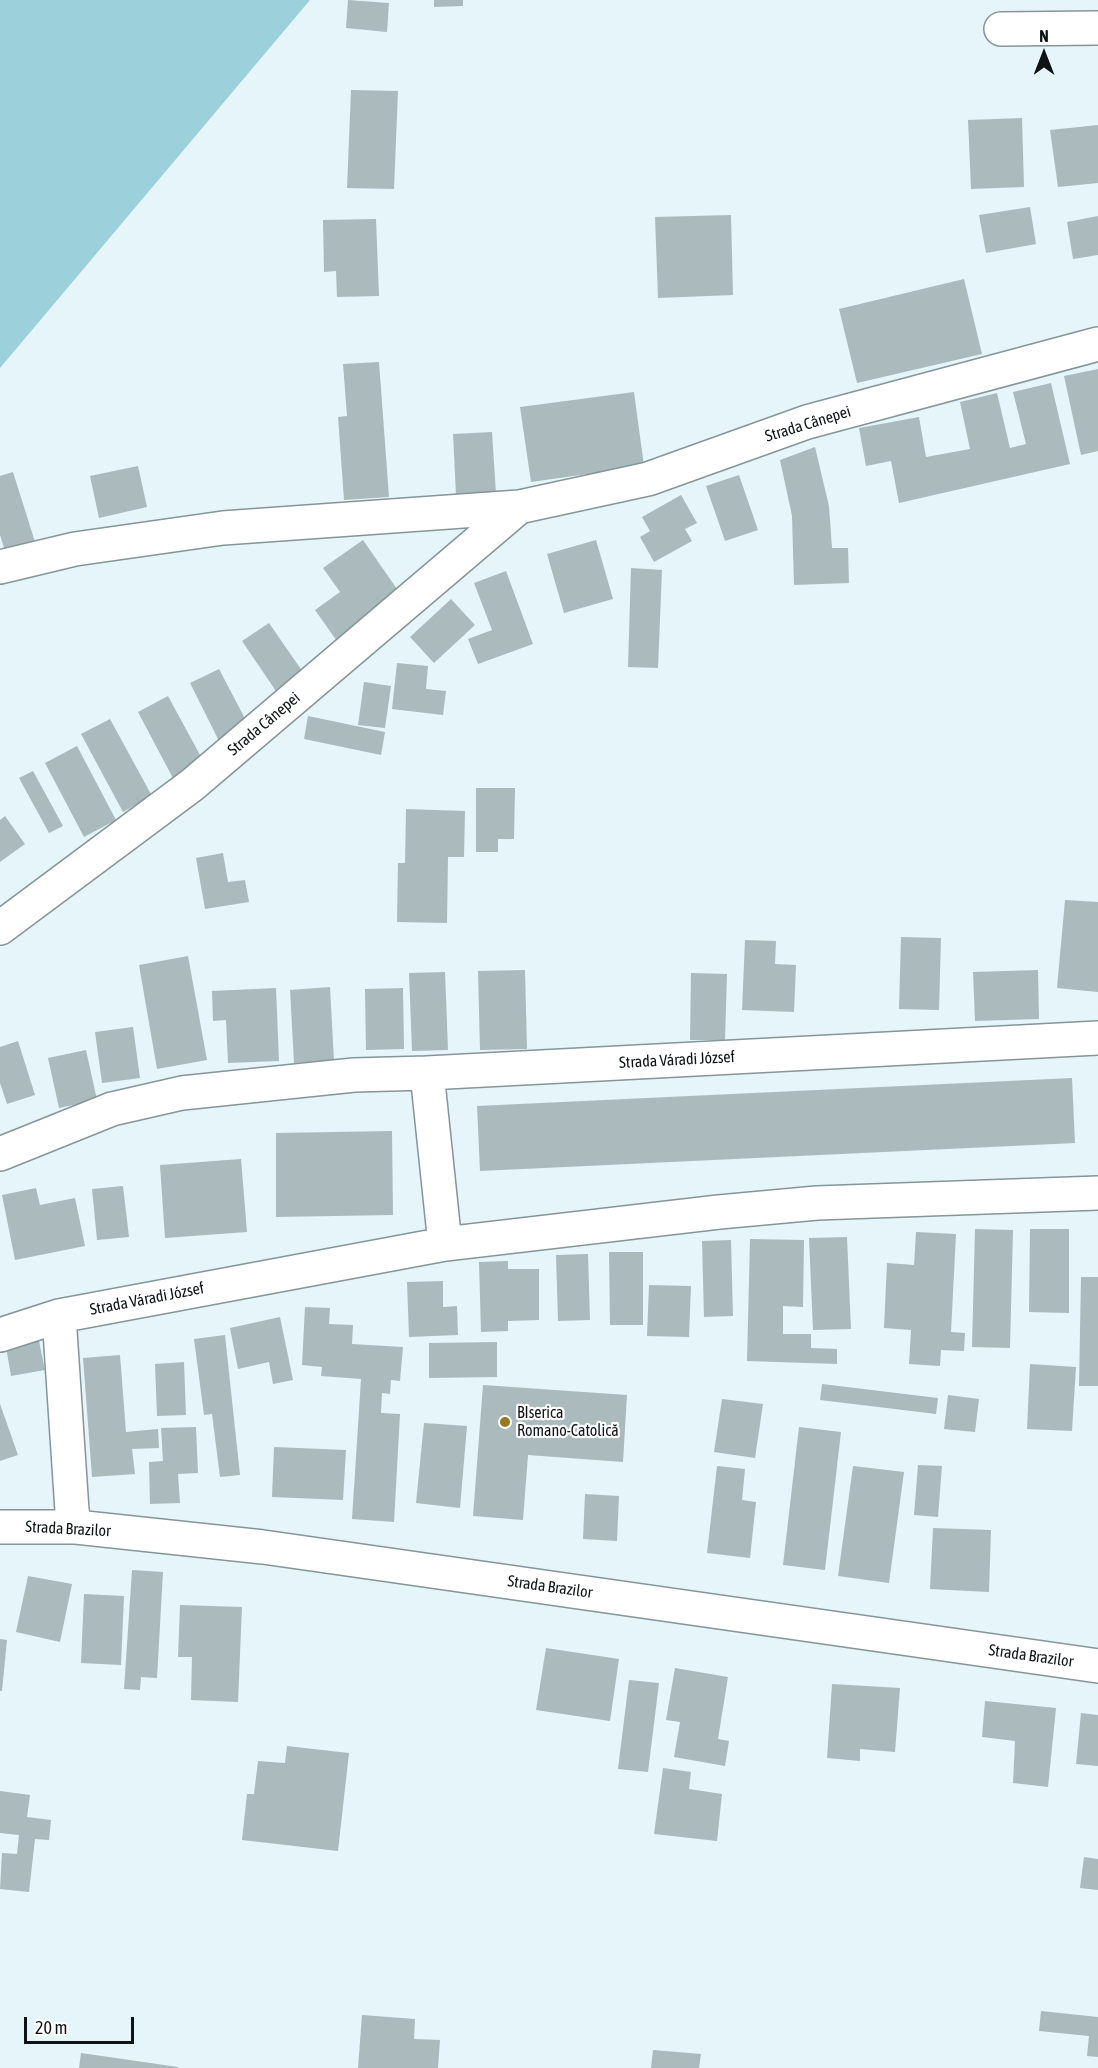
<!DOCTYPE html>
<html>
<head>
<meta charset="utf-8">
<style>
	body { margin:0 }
	#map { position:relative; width:1098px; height:2068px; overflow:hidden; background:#e5f5f9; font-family:"Asap Condensed",sans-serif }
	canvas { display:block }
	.north { position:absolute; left:1014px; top:24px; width:60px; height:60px; -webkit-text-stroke:4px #fff; paint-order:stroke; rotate:0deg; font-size:16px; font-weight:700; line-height:24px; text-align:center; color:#0e1415 }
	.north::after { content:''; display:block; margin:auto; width:21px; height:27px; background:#0e1415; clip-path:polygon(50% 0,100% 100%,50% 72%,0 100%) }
	.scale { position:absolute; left:24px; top:2017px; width:110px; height:27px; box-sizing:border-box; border:3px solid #0e1415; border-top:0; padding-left:8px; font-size:18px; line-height:21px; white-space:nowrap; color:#0e1415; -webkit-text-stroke:4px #fff; paint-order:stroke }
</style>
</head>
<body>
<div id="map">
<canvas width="1098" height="2068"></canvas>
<div class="north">N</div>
<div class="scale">20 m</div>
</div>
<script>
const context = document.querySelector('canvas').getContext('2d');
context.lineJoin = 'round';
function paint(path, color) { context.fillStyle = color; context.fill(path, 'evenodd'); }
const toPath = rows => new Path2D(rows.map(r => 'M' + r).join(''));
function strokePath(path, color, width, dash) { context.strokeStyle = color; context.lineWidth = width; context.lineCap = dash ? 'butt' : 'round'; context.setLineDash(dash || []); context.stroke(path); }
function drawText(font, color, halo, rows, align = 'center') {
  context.font = font + ' "Asap Condensed",sans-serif'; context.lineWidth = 4.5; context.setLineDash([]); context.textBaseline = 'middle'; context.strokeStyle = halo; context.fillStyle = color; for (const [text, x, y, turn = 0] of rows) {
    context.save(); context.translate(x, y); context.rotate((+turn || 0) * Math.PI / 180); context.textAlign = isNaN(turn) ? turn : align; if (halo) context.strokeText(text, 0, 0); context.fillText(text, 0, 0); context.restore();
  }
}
paint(toPath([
	[0,0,310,0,0,368]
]), '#9cd0da');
paint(toPath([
	[348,0,389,3,387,32,346,28],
	[434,0,463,0,463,6,434,7],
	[351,90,398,91,394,189,347,188],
	[1022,118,1024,187,971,189,968,120],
	[1098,125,1098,183,1058,187,1050,130],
	[1030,207,1036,244,986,253,979,215],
	[731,215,733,295,658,298,655,217],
	[1098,216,1098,255,1073,259,1067,222],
	[376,219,379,296,337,297,336,271,324,272,323,220],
	[964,279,982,354,857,383,839,309],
	[379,362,389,497,344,500,338,417,347,416,343,364],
	[1098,369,1098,451,1081,455,1064,376],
	[1051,383,1070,464,899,503,891,461,866,466,859,428,919,417,926,457,970,449,960,402,997,393,1010,448,1026,444,1013,392],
	[634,392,644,466,531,482,520,407],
	[492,432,496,494,456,495,453,434],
	[815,447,829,506,832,548,848,548,849,583,794,585,792,516,780,460],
	[138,466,147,507,99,518,90,476],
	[13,472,35,542,5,551,0,535,0,476],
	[739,475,758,530,725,541,706,486],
	[681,495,697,523,685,529,692,541,654,562,640,537,650,531,642,517],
	[363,540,404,599,339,644,315,610,340,592,323,568],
	[596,540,613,599,564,613,547,554],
	[631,568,662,570,658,668,628,667],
	[506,571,533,644,478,664,468,639,492,630,474,583],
	[451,599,475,625,434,663,410,637],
	[269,623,307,678,280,697,242,641],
	[397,663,428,666,426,689,446,691,443,715,392,709],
	[219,669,251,730,221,745,190,683],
	[364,682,391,686,385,728,358,725],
	[168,696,206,766,175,782,138,712],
	[308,716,385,732,381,755,304,739],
	[110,719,152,796,123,812,81,734],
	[77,746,116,820,84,837,45,763],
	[33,771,63,826,49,833,19,778],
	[476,788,515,788,514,839,498,839,498,852,476,852],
	[406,809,465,811,464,857,448,857,447,923,397,922,398,863,405,863],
	[5,816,25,844,0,862,0,820],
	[223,853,228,882,245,880,249,902,205,909,196,858],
	[1065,900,1098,902,1098,992,1057,988],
	[901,937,941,938,939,1010,899,1009],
	[745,940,776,941,775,964,796,965,794,1012,742,1010],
	[188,956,207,1060,157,1069,139,965],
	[525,970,527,1049,480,1050,478,971],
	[1038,970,1039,1019,975,1021,973,972],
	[445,972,448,1050,412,1051,409,973],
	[691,973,727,974,725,1040,690,1040],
	[330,987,334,1061,294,1063,290,990],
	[276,988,279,1061,228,1063,226,1020,213,1021,212,991],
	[403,988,404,1049,366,1050,365,989],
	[133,1027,140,1078,102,1083,95,1032],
	[18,1041,35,1095,7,1104,0,1083,0,1047],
	[86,1050,97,1100,59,1108,48,1058],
	[1072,1078,1075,1143,480,1171,477,1106],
	[392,1131,393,1215,276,1217,276,1133],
	[241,1159,247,1232,165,1238,160,1165],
	[123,1186,129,1237,97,1240,92,1189],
	[36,1188,40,1205,75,1198,85,1246,15,1260,2,1195],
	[975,1229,1013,1230,1010,1348,972,1347],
	[1030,1229,1069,1229,1069,1313,1029,1312],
	[916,1232,956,1234,951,1332,965,1333,964,1351,941,1350,940,1366,909,1364,911,1330,884,1328,887,1263,914,1265],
	[847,1237,851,1329,813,1330,809,1238],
	[750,1239,804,1240,803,1307,783,1306,783,1334,811,1334,811,1348,837,1349,837,1364,747,1361],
	[731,1240,733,1316,704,1317,702,1241],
	[609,1252,643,1252,643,1325,610,1325],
	[588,1254,590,1320,558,1321,556,1255],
	[508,1261,508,1269,539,1269,539,1320,508,1321,508,1331,481,1332,479,1262],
	[1081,1277,1098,1277,1098,1386,1079,1386],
	[443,1281,443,1307,457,1306,458,1335,409,1337,407,1282],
	[649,1285,691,1286,689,1337,647,1336],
	[305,1307,330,1308,329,1324,353,1325,352,1344,403,1347,400,1381,391,1380,390,1394,382,1393,381,1413,400,1414,394,1522,352,1519,361,1379,321,1376,322,1367,302,1365],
	[280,1317,293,1380,273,1384,269,1362,238,1369,230,1328],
	[225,1335,240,1475,220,1477,212,1414,204,1415,194,1339],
	[39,1341,45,1370,11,1376,6,1347],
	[497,1342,497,1377,429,1378,429,1343],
	[120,1355,126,1432,158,1429,159,1448,132,1449,135,1474,92,1477,83,1358],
	[184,1362,186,1415,157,1416,155,1364],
	[1030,1364,1076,1367,1072,1431,1027,1429],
	[822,1384,938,1398,936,1414,820,1400],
	[483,1385,627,1395,623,1462,528,1455,523,1520,473,1516],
	[948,1395,979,1399,975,1432,944,1429],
	[722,1399,763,1404,755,1458,714,1452],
	[0,1404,18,1455,0,1461],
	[424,1423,467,1426,460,1508,416,1503],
	[196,1427,198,1473,178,1474,180,1503,150,1504,149,1462,163,1461,161,1428],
	[799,1427,841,1432,825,1570,783,1565],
	[274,1447,346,1450,343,1500,272,1497],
	[918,1465,942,1466,938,1517,914,1515],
	[717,1466,745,1469,742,1500,756,1502,750,1558,707,1553],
	[853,1466,904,1472,889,1583,838,1576],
	[585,1494,619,1496,617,1541,583,1539],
	[933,1528,991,1530,989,1592,930,1589],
	[132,1570,163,1572,157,1678,141,1677,140,1690,124,1689],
	[28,1576,72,1584,60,1642,16,1632],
	[84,1594,124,1596,121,1665,81,1663],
	[180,1605,242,1607,238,1702,191,1700,192,1657,178,1657],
	[0,1639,7,1640,2,1691,0,1691],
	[546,1648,619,1659,610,1721,536,1710],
	[675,1668,728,1677,718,1739,729,1741,725,1766,674,1757,680,1722,666,1720],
	[629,1680,659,1683,648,1772,618,1769],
	[832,1684,900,1688,895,1752,860,1749,860,1761,827,1758],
	[985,1701,1056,1708,1048,1787,1013,1783,1015,1741,982,1737],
	[1081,1713,1098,1715,1098,1766,1076,1764],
	[287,1746,349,1753,338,1851,242,1840,247,1794,254,1794,258,1761,285,1763],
	[663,1768,691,1772,689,1789,722,1794,717,1841,654,1834],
	[0,1791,30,1795,27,1817,51,1820,49,1840,35,1839,29,1892,0,1889,2,1853,17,1854,19,1835,0,1833],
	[1084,1857,1098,1859,1098,1890,1080,1888],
	[1041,2011,1098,2017,1098,2057,1087,2056,1089,2036,1039,2031],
	[362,2015,415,2019,414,2039,440,2040,438,2068,358,2068],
	[653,2050,701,2054,699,2068,651,2068],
	[81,2053,178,2067,178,2068,79,2068]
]), '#aababd');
const street = toPath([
	[1001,29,1098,28],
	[0,567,75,549,223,528,519,507,648,479,807,422,1098,344],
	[0,928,192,785,519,507],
	[0,1154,112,1109,182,1093,354,1075,427,1073],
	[445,1244,427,1073,1098,1038],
	[0,1335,59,1316],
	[0,1527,76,1527,263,1547,1098,1666],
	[76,1527,72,1511,59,1316,445,1244,719,1212,817,1203,1098,1193]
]);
strokePath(street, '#859598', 36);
strokePath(street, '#fff', 33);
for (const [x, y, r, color] of [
	[505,1422,6,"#987821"]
]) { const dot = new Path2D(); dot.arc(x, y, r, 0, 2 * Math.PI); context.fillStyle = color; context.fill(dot); strokePath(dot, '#fff', 2); }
drawText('16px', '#0e1415', '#fff', [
	["Strada Cânepei",808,424,-17],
	["Strada Cânepei",264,724,-40],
	["Strada Váradi József",677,1060,-3],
	["Strada Váradi József",147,1299,-11],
	["Strada Brazilor",68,1529,3],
	["Strada Brazilor",550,1587,8],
	["Strada Brazilor",1031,1656,8]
]);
drawText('16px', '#0e1415', '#fff', [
	["BIserica",517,1413],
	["Romano-Catolică",517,1431]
], 'left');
</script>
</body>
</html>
